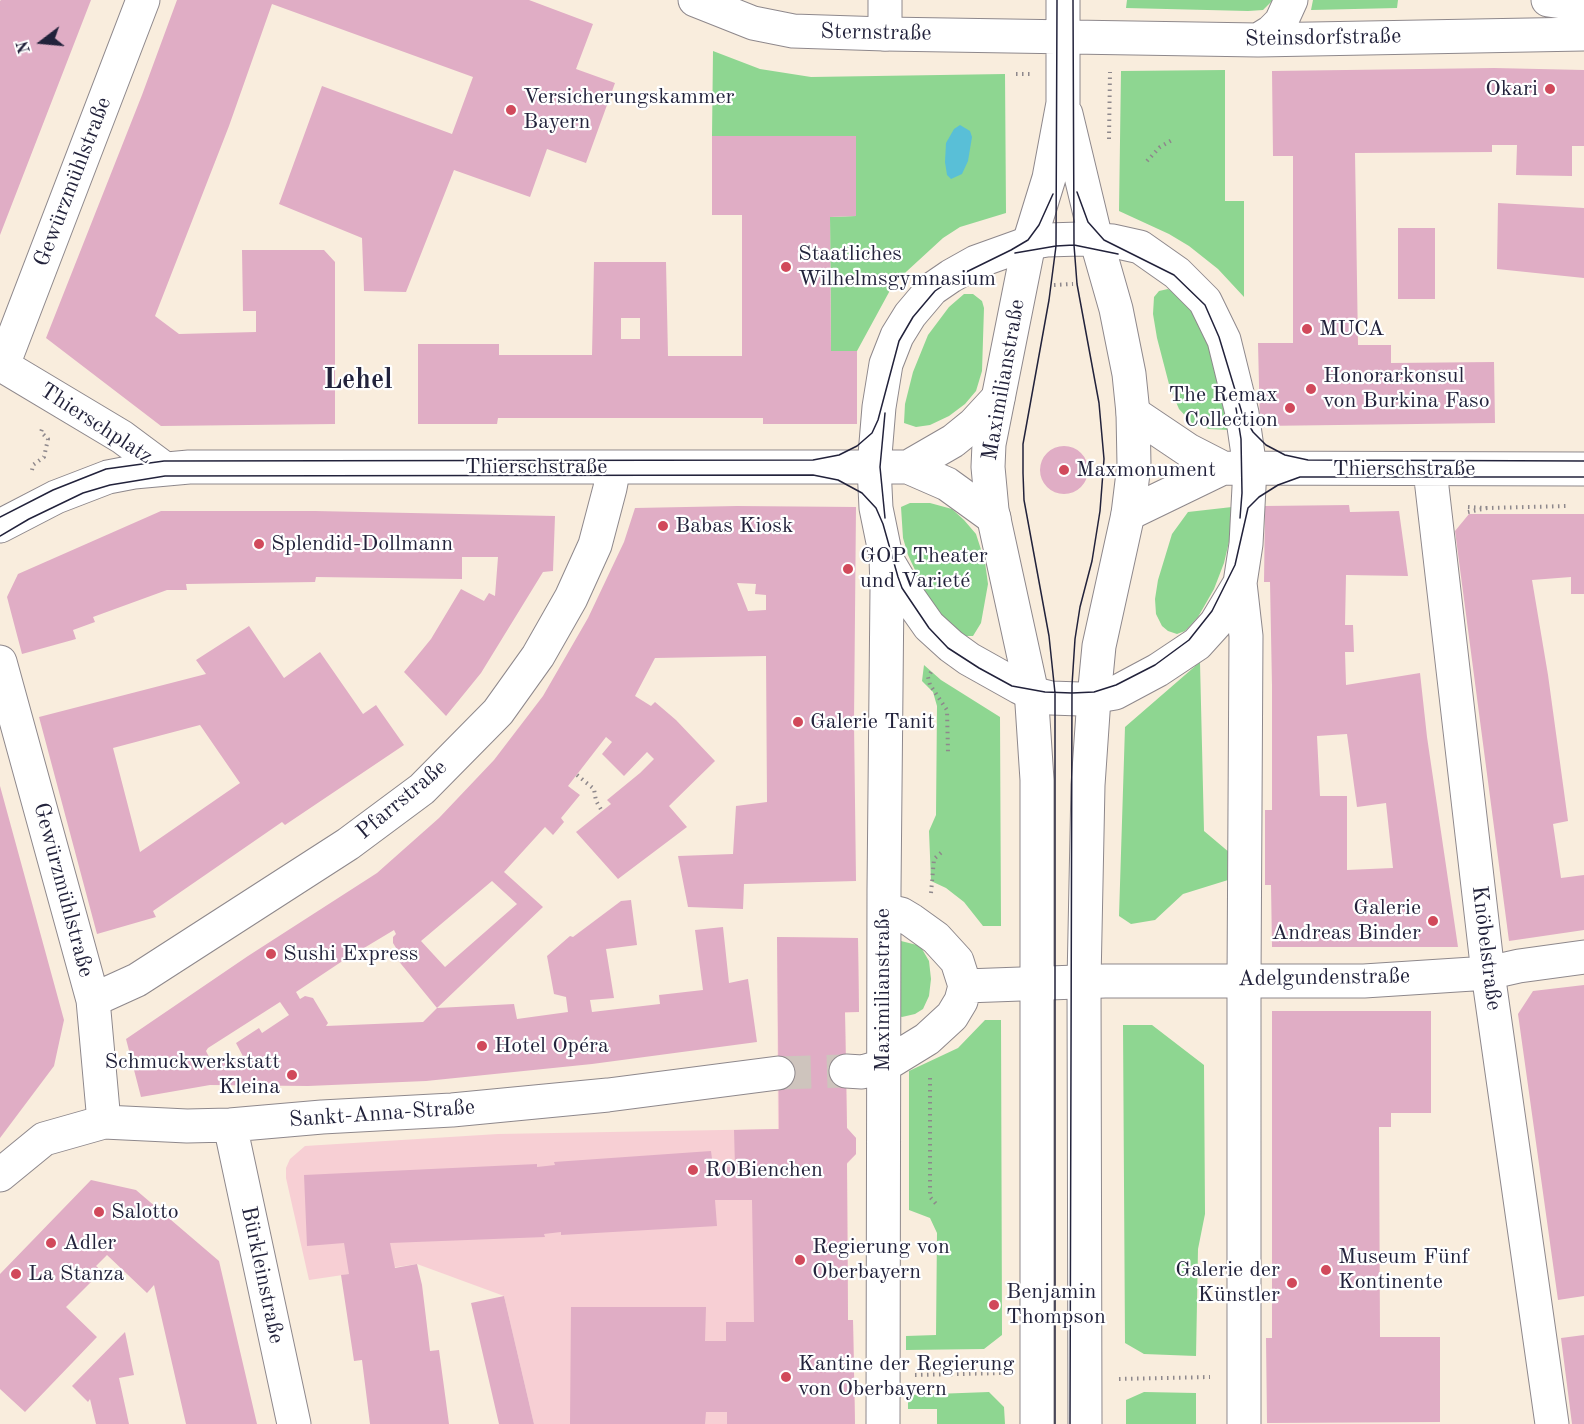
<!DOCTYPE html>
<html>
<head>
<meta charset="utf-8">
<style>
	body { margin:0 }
	#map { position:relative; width:1584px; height:1424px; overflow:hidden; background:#f9eddd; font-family:"Old Standard TT",serif }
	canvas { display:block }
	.north { position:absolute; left:12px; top:12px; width:60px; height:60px; -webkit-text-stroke:4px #fff; paint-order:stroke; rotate:254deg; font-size:16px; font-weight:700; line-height:24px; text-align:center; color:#22223b }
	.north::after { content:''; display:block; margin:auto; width:21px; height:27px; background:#22223b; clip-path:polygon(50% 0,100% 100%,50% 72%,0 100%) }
</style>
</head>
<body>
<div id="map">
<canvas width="1584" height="1424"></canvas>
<div class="north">N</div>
</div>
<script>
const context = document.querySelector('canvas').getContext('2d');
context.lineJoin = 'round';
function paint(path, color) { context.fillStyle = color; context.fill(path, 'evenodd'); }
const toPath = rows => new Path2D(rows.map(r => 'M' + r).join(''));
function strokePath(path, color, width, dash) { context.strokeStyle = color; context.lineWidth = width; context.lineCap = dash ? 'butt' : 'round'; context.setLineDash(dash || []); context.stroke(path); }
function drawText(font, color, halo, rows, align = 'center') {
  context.font = font + ' "Old Standard TT",serif'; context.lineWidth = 4.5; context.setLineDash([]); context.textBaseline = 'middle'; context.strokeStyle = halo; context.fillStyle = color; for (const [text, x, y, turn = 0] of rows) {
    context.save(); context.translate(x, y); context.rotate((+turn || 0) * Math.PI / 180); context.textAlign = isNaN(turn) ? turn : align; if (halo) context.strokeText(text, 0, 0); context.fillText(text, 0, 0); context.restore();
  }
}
paint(toPath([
	[777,937,858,938,859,1012,845,1013,847,1128,856,1138,856,1154,847,1164,848,1320,853,1320,855,1424,534,1424,504,1296,417,1264,309,1280,286,1178,286,1168,290,1159,305,1146,498,1134,778,1129]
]), '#f7cfd4');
paint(toPath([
	[1127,0,1273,0,1263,10,1248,11,1126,8],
	[1313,0,1398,0,1397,8,1311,10],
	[713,51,760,69,811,77,1005,74,1006,213,960,227,943,238,894,283,857,351,831,351,830,217,856,216,856,136,712,136],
	[1225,70,1225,201,1244,201,1244,297,1218,269,1189,246,1169,234,1119,211,1121,71],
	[1168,289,1191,303,1223,378,1229,430,1209,429,1192,423,1179,409,1170,388,1157,338,1153,314,1154,297,1159,291],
	[964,294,973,294,982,301,984,308,982,371,976,391,965,404,949,416,930,425,916,427,904,423,905,404,913,372,928,335,949,307],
	[910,503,930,503,952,509,964,520,976,534,985,562,988,584,981,623,973,636,958,636,935,610,922,585,908,555,903,538,901,507],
	[1232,507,1231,533,1224,563,1214,589,1198,617,1185,631,1177,634,1168,631,1162,626,1156,614,1155,599,1158,580,1172,534,1188,512],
	[1200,662,1204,831,1230,853,1228,880,1183,894,1155,920,1131,924,1119,916,1125,727],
	[924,665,941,680,1000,717,1001,926,983,926,964,902,946,888,931,881,929,831,936,815,937,706,933,692,922,681],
	[901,941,917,945,922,949,929,961,931,979,929,996,923,1009,915,1014,902,1017,896,1015,896,943],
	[985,1020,1001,1020,1002,1335,984,1349,906,1350,906,1336,936,1335,937,1233,930,1218,909,1210,909,1071,958,1048],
	[1123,1025,1152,1025,1204,1065,1205,1214,1198,1249,1196,1356,1144,1354,1125,1343],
	[989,1392,1004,1407,1005,1424,937,1424,937,1409,908,1409,908,1395],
	[1144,1392,1196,1393,1196,1424,1126,1424,1126,1400]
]), '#8ed691');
paint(toPath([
	[960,125,970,131,972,137,968,161,962,174,951,179,947,175,945,162,946,143,954,129]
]), '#59bfd7');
paint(toPath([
	[1,0,91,0,0,235,0,1],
	[177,0,529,0,593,24,576,69,615,83,586,163,547,149,530,197,454,170,406,292,364,291,362,238,279,204,322,86,452,134,473,77,272,4,229,126,155,316,179,334,256,332,256,311,243,311,242,250,324,250,335,262,335,424,161,426,46,338,142,95],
	[1494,68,1584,70,1584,146,1572,146,1572,176,1516,175,1517,145,1492,145,1492,152,1355,153,1358,345,1391,345,1391,363,1494,362,1495,423,1260,426,1258,343,1293,343,1293,156,1273,156,1272,71],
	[712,136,856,136,856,216,830,217,831,351,857,351,857,424,763,424,763,418,498,418,497,424,418,424,418,344,499,344,499,355,592,355,594,262,666,262,668,356,742,356,742,215,712,215],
	[621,318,640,318,640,339,621,339],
	[1498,203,1584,208,1584,278,1497,269],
	[1398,228,1435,228,1435,299,1398,299],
	'1040 470a24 24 0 1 1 48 0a24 24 0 1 1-48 0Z',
	[1349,505,1350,512,1399,511,1408,576,1346,575,1345,625,1353,625,1354,652,1345,652,1346,685,1420,673,1427,737,1458,947,1272,947,1271,885,1265,885,1265,810,1272,810,1272,686,1270,582,1264,582,1265,506],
	[1347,734,1357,807,1386,803,1393,868,1347,870,1347,796,1320,796,1317,736],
	[737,506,856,507,854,722,856,881,744,884,743,909,688,907,678,856,733,854,736,806,767,802,766,656,655,658,635,696,651,706,655,702,676,720,715,761,669,806,687,827,618,879,576,832,611,804,607,800,640,773,654,759,647,752,624,776,602,754,612,742,606,737,568,786,580,795,561,818,564,822,553,835,545,827,504,872,543,907,437,1008,397,959,401,956,393,943,393,937,396,934,394,930,344,960,296,992,300,999,305,996,313,998,328,1023,326,1026,423,1022,437,1008,514,1004,517,1019,568,1012,566,997,554,994,547,956,570,936,573,937,621,901,631,900,637,945,606,949,614,998,590,1000,592,1012,660,1004,659,995,703,990,695,930,723,927,729,983,748,979,757,1042,592,1064,426,1081,308,1086,210,1085,141,1097,126,1039,248,956,377,873,439,818,494,760,543,696,588,618,624,542,635,508],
	[737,583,756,584,755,594,766,595,766,610,748,611],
	[492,881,517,904,445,967,421,941],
	[280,1002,289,1015,262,1033,259,1028,236,1043,246,1062,212,1063,206,1051,208,1048],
	[161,511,315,511,555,516,553,571,543,572,481,673,446,716,404,672,431,639,461,589,484,601,489,593,495,596,498,557,462,557,462,579,316,577,315,582,186,584,187,590,167,590,93,617,95,622,73,630,76,639,22,654,7,597,18,574],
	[1469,514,1584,514,1584,594,1571,594,1571,577,1532,580,1548,675,1568,821,1553,824,1561,878,1584,875,1584,930,1509,941,1455,531],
	[249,626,284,678,320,652,363,714,376,705,404,745,285,825,282,822,153,911,156,917,97,934,39,717,206,674,196,660],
	[200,725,240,783,140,852,113,748],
	[0,786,64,1020,54,1066,0,1138],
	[777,937,858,938,859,1012,845,1012,847,1128,856,1138,856,1154,847,1163,848,1320,853,1320,855,1424,727,1424,727,1412,706,1412,705,1424,570,1424,571,1307,706,1307,705,1341,726,1341,726,1322,754,1322,752,1200,715,1200,717,1226,561,1235,561,1232,544,1234,545,1237,390,1243,395,1268,417,1264,422,1285,430,1351,439,1350,449,1424,370,1424,362,1360,354,1361,341,1275,349,1274,344,1243,307,1246,304,1175,537,1164,537,1167,555,1165,554,1162,711,1151,713,1167,735,1167,734,1130,779,1129],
	[1584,985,1584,1296,1558,1300,1518,1014,1533,991],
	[1272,1011,1431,1011,1431,1113,1391,1113,1391,1127,1379,1127,1380,1337,1440,1337,1440,1422,1267,1423,1266,1338,1272,1338],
	[91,1180,136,1190,219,1261,257,1424,186,1424,154,1285,147,1293,107,1255,96,1266,102,1271,66,1307,97,1337,25,1412,0,1389,0,1274],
	[504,1296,534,1424,499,1424,471,1303],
	[125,1332,134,1375,119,1378,129,1424,96,1424,90,1399,88,1402,72,1386],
	[1584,1335,1584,1424,1572,1424,1561,1338]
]), '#e0adc5');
strokePath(toPath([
	[778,1073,846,1071]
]), '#cec4bd', 33, [33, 16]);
const minor = toPath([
	[885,0,885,34],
	[0,364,122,437,165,469],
	[3,365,143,0],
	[1133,413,1188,450,1223,468],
	[908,467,953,441,974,424,998,398],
	[1430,470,1488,973,1552,1424],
	[1128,514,1223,468,1584,469],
	[0,526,56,497,108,477,134,472,189,467,908,467,947,484,994,518],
	[887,560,910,599,929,626,951,646,969,659,1019,687,1031,693,1051,698,1080,699,1115,693,1158,670,1197,644,1216,623,1240,583],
	[0,662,93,1000,104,1122],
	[965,986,1105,981,1364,981,1488,973,1519,966,1584,957],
	[93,1000,137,980,348,844,422,789,498,712,538,656,571,598,595,545,610,488,614,467],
	[846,1071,862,1072,883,1066,927,1039,952,1016,961,1001,965,986,957,961,936,938,911,920,901,914,884,910],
	[230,1125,294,1424],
	[0,1175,44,1139,104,1122,187,1126,230,1125,322,1117,452,1110,608,1095,778,1073],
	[883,1424,884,889,887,589,886,557,876,508,874,467,879,407,886,364,897,336,910,315,932,289,951,276,976,262,1029,243,1047,240,1080,239,1113,241,1140,247,1177,273,1205,301,1224,340,1242,413,1250,468,1246,544,1240,583,1246,636,1244,980,1244,1424]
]);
const major = toPath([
	[695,0,753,23,793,31,885,34,1258,40,1584,34],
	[1548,0,1584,5],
	[1258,40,1271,32,1281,22,1291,0],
	[1066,114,1096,239,1116,309,1129,374,1133,413,1134,465,1128,514,1099,646,1094,698,1088,785,1084,981,1085,1424],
	[1037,1424,1037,780,1031,689,992,510,988,467,989,444,1029,243,1049,178,1063,103,1063,0]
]);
strokePath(minor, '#8e888c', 35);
strokePath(major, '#8e888c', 35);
strokePath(toPath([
	[1016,74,1030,74],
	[1109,139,1110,72],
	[1147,161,1160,147,1172,140],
	[1054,285,1073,284],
	[32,470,33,465,44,457,48,439,41,432,42,429],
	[1468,507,1487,508,1568,506],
	[1468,512,1487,508],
	[931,672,928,677,930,685,947,710,948,752],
	[577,775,594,789,596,801,602,811],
	[931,893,934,859,944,850],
	[930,1078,930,1197,938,1206],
	[915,1375,1004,1373],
	[1119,1379,1210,1377]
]), '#8e888c', 4, [1.5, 4.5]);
strokePath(minor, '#fff', 33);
strokePath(major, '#fff', 33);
strokePath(toPath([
	[1077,192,1088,222,1104,240,1174,275,1205,305,1219,337,1242,413,1253,432,1266,445,1285,455,1308,460,1584,461],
	[1015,253,1056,246,1074,245,1118,254],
	[1236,408,1241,439,1242,493,1240,518],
	[885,413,880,467,885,518],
	[0,517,53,490,106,469,164,461,813,460,839,455,857,446,872,433,878,420,899,341,913,317,935,291,954,278,1011,250,1028,240,1039,225,1053,194],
	[0,536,29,519,83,493,110,485,165,476,813,475,838,480,862,493,876,508,883,524,898,577,902,588,929,628,948,648,979,668,1012,686,1045,692,1072,693,1094,692,1116,685,1155,665,1189,640,1212,611,1235,565,1248,508,1259,497,1278,485,1300,477,1584,477],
	[1055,1424,1055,693,1049,636,1024,500,1023,473,1023,444,1049,300,1056,246,1057,0],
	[1070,1424,1072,685,1075,639,1080,607,1092,561,1100,511,1104,459,1099,403,1077,284,1074,245,1073,0]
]), '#22223b', 1.5);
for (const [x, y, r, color] of [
	[1550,89,6,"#d1495b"],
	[511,110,6,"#d1495b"],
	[786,267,6,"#d1495b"],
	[1307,329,6,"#d1495b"],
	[1311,389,6,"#d1495b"],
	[1290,408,6,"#d1495b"],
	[1064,470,6,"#d1495b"],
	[663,526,6,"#d1495b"],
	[259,544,6,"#d1495b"],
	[848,569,6,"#d1495b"],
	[798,722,6,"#d1495b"],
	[1433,921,6,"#d1495b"],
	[271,954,6,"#d1495b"],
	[482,1046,6,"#d1495b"],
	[292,1075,6,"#d1495b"],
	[693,1170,6,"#d1495b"],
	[99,1212,6,"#d1495b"],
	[51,1243,6,"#d1495b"],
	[800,1260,6,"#d1495b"],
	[1326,1270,6,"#d1495b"],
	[16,1274,6,"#d1495b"],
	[1292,1283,6,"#d1495b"],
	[994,1305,6,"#d1495b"],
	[786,1377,6,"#d1495b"]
]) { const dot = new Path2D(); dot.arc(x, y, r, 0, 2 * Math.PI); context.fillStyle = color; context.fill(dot); strokePath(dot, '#fff', 2); }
drawText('22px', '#22223b', '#fff', [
	["Sternstraße",876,33,1],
	["Steinsdorfstraße",1323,38,-1],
	["Gewürzmühlstraße",73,182,-69],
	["Maximilianstraße",1004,380,-80],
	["Thierschplatz",96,424,33],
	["Thierschstraße",536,467],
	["Thierschstraße",1404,469],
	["Pfarrstraße",402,800,-40],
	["Gewürzmühlstraße",63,890,75],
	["Knöbelstraße",1486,948,83],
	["Adelgundenstraße",1324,978,-1],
	["Maximilianstraße",883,990,-90],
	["Sankt-Anna-Straße",382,1114,-4],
	["Bürkleinstraße",262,1275,78]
]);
drawText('22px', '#22223b', '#fff', [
	["Okari",1538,89,"right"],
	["Versicherungskammer",523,97],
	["Bayern",523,122],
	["Staatliches",798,254],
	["Wilhelmsgymnasium",798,279],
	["MUCA",1319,329],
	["Honorarkonsul",1323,376],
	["von Burkina Faso",1323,401],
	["The Remax",1278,395,"right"],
	["Collection",1278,420,"right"],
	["Maxmonument",1076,470],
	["Babas Kiosk",675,526],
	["Splendid-Dollmann",271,544],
	["GOP Theater",860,556],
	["und Varieté",860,581],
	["Galerie Tanit",810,722],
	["Galerie",1421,908,"right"],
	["Andreas Binder",1421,933,"right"],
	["Sushi Express",283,954],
	["Hotel Opéra",494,1046],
	["Schmuckwerkstatt",280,1062,"right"],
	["Kleina",280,1087,"right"],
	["ROBienchen",705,1170],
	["Salotto",111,1212],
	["Adler",63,1243],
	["Regierung von",812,1247],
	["Oberbayern",812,1272],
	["Museum Fünf",1338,1257],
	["Kontinente",1338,1282],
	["Galerie der",1280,1270,"right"],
	["Künstler",1280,1295,"right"],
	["La Stanza",28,1274],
	["Benjamin",1006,1292],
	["Thompson",1006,1317],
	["Kantine der Regierung",798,1364],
	["von Oberbayern",798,1389]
], 'left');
drawText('bold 28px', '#22223b', '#fff', [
	["Lehel",358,381]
]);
</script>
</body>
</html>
